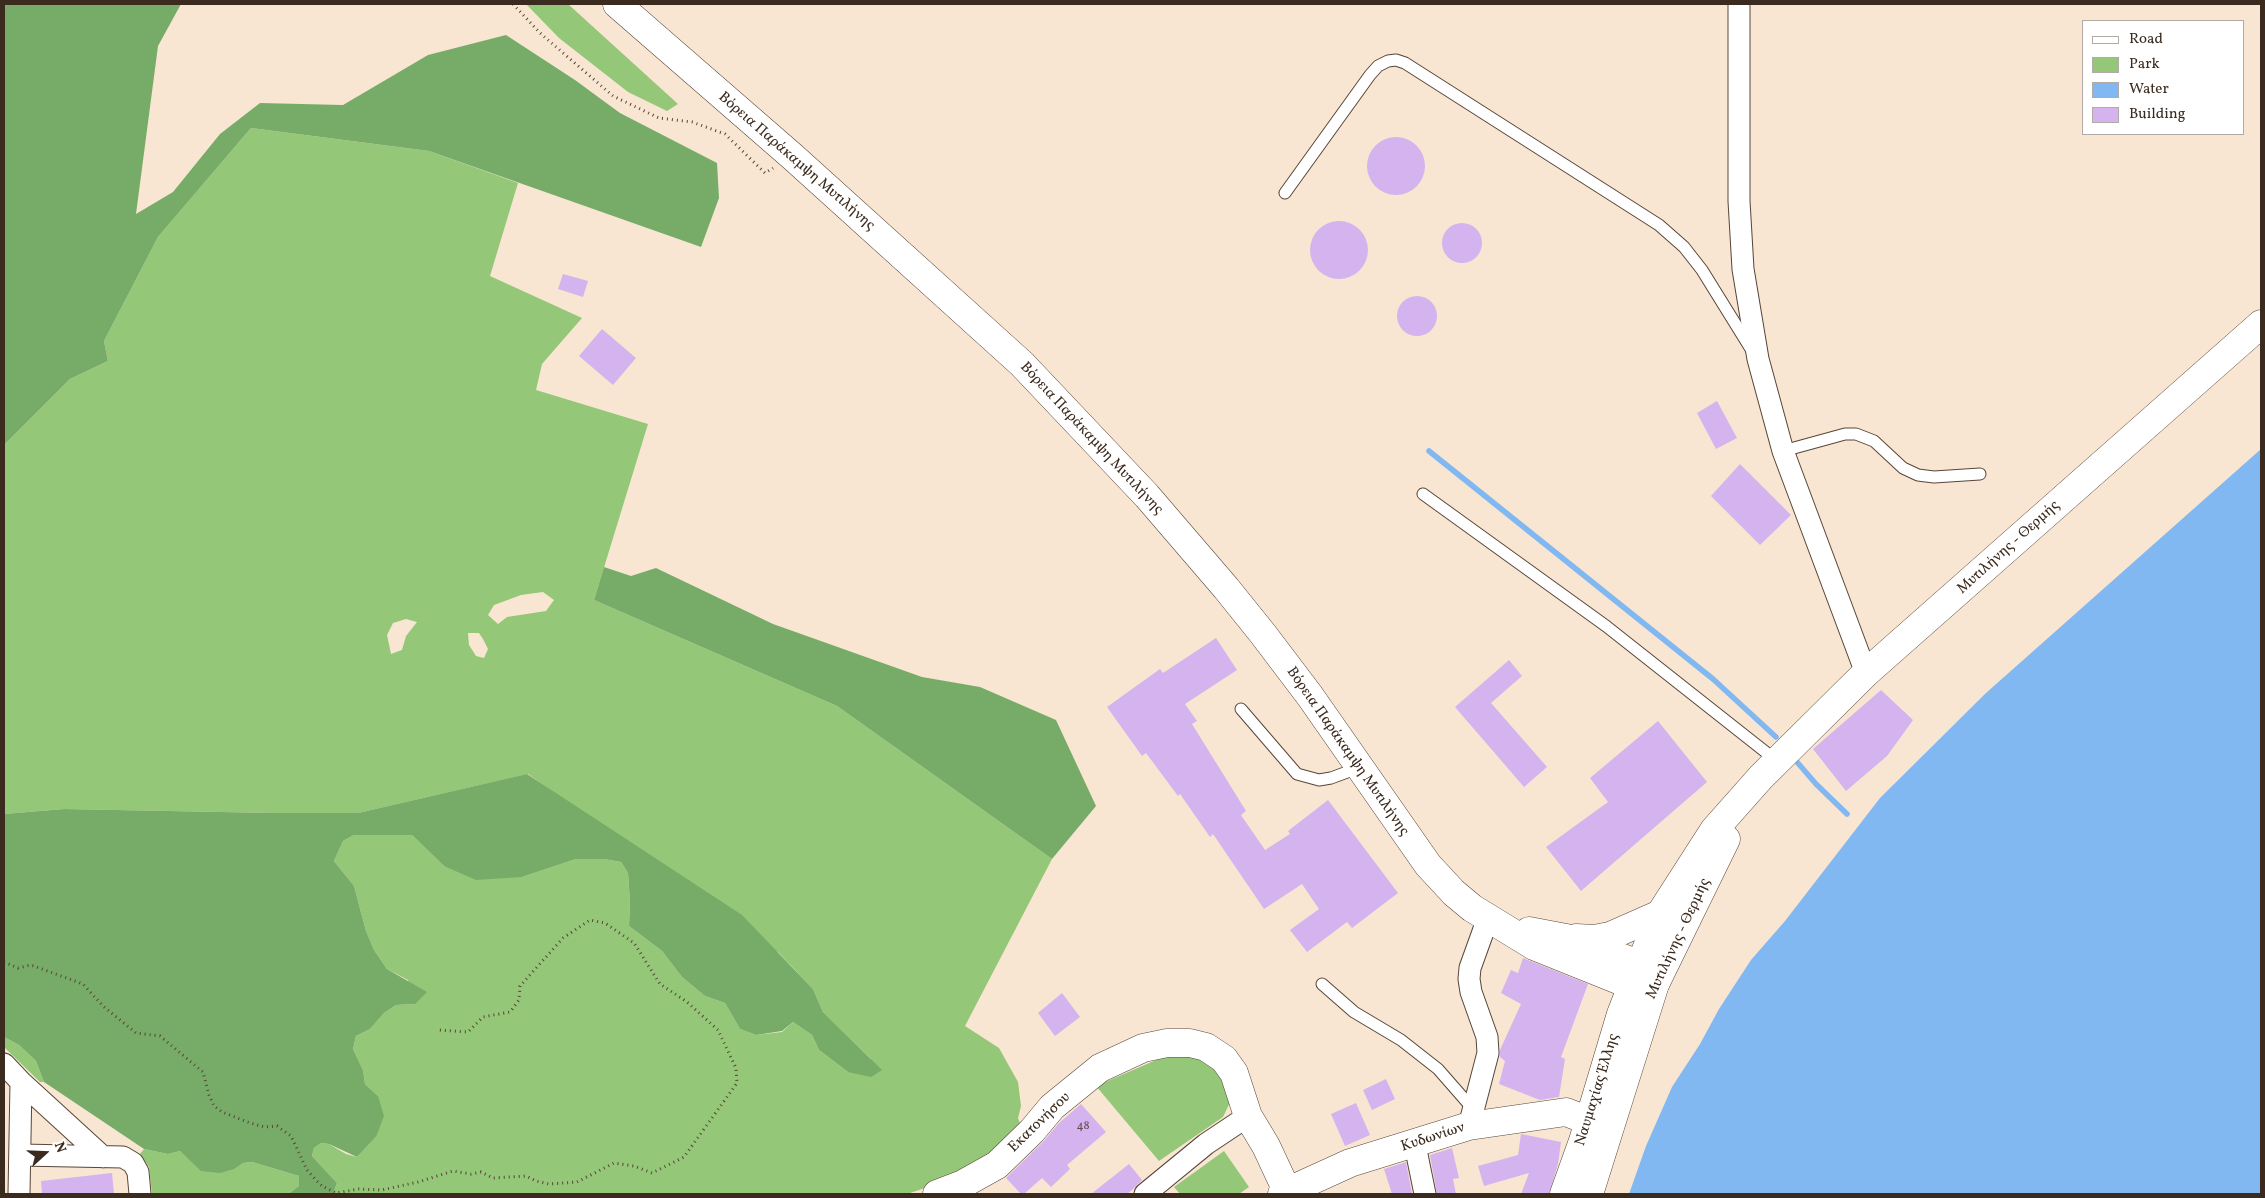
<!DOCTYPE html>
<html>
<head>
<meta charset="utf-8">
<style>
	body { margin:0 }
	#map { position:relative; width:2265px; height:1198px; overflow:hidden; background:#f8e6d2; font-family:Vollkorn,serif }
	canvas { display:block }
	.frame { position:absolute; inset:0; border:5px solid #3b2a1e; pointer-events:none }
	.legend { position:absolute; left:2082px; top:20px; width:162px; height:115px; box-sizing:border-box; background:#fff; border:1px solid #b1aaa5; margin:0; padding:6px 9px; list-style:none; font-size:15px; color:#3b2a1e }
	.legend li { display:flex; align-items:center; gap:10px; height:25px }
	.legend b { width:25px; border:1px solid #b1aaa5 }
	.north { position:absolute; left:20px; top:1128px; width:50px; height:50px; -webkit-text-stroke:4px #fff; paint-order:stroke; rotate:70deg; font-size:14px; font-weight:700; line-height:20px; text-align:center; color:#3b2a1e }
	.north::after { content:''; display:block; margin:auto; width:18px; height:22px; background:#3b2a1e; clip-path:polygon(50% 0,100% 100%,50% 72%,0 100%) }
</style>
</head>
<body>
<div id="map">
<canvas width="2265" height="1198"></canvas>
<div class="frame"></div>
<ul class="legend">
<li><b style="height:6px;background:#fff"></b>Road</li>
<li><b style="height:14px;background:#94c778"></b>Park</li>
<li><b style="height:14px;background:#82b8f1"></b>Water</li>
<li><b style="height:14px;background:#d5b3ee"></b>Building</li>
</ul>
<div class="north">N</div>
</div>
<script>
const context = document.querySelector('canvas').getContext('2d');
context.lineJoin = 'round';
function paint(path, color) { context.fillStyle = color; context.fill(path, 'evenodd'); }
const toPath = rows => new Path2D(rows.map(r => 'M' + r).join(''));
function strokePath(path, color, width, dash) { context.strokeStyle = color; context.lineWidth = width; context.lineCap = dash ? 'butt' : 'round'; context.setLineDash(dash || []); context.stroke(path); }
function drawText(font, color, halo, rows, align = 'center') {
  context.font = font + ' Vollkorn,serif'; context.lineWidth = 4.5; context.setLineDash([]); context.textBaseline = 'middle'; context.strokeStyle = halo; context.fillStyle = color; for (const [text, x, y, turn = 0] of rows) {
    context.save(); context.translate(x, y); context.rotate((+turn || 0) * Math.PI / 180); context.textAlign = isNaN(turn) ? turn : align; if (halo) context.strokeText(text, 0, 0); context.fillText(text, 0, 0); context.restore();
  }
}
paint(toPath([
	[526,4,568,4,678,104,667,111,628,92,559,38],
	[251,128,429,151,518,183,490,276,582,318,542,364,536,390,648,424,594,600,837,706,1052,859,965,1026,999,1048,1018,1082,1021,1106,1018,1118,1022,1129,1006,1145,946,1181,907,1194,333,1194,337,1183,312,1156,314,1148,321,1143,329,1144,346,1154,357,1157,376,1137,378,1096,365,1084,363,1070,353,1049,356,1036,370,1029,384,1013,396,1005,415,1004,408,980,387,969,374,950,366,931,354,886,334,861,343,841,354,835,412,835,444,866,522,877,576,859,604,859,621,862,628,873,630,902,629,926,662,951,682,977,705,996,725,1003,740,1029,756,1035,782,1032,793,1022,812,1035,819,1050,848,1072,871,1059,823,1012,813,989,779,953,528,774,358,813,273,813,64,809,4,814,4,445,70,379,108,361,104,341,158,237],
	[543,592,554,600,546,611,507,617,498,624,488,615,494,605,521,595],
	[406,619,417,622,406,636,402,650,391,654,387,635,393,623],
	[468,633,479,633,483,639,488,649,484,658,476,656,469,645],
	[4,1037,19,1045,36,1061,44,1082,40,1082,4,1047],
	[1177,1051,1211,1055,1236,1090,1223,1117,1159,1161,1096,1086],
	[144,1149,168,1154,180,1151,201,1170,233,1169,243,1163,252,1162,299,1176,299,1186,288,1194,152,1194,149,1167,140,1154],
	[1224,1151,1249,1187,1239,1194,1180,1194,1174,1187]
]), '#94c778');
paint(toPath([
	[4,4,181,4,158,46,136,214,173,192,220,134,260,103,343,105,428,55,506,35,575,80,620,113,717,163,719,198,701,247,429,151,251,128,158,237,104,341,108,361,70,379,4,445],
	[604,567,631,576,656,568,773,624,922,677,980,687,1056,720,1096,806,1052,859,837,706,594,600],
	[527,774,742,915,813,989,823,1012,882,1070,871,1077,848,1072,819,1050,812,1035,793,1022,782,1031,756,1035,740,1029,725,1003,705,996,682,977,662,951,629,926,630,902,628,873,621,862,604,859,576,859,522,877,476,880,444,866,412,835,354,835,343,841,334,861,354,886,366,931,374,950,387,969,427,992,415,1004,396,1005,384,1013,370,1029,356,1036,353,1049,363,1070,365,1084,378,1096,384,1116,376,1137,357,1157,329,1144,321,1143,314,1148,312,1156,337,1183,333,1194,288,1194,299,1186,299,1176,252,1162,243,1163,234,1169,220,1173,201,1171,180,1151,168,1154,144,1149,44,1082,36,1061,19,1045,4,1037,4,814,64,809,273,813,358,813]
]), '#77ac68');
paint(toPath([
	[2261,449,2261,1194,1629,1194,1646,1146,1672,1087,1700,1044,1719,1009,1751,960,1785,921,1880,798,1986,693]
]), '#82b8f1');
strokePath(toPath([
	[1429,451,1713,679,1776,737],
	[1797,762,1816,784,1847,814]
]), '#82b8f1', 5.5);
paint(toPath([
	'1367 166a29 29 0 1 1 58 0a29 29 0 1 1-58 0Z',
	'1310 250a29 29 0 1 1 58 0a29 29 0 1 1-58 0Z',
	'1442 243a20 20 0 1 1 40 0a20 20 0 1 1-40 0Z',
	[563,274,588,281,583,297,558,289],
	'1397 316a20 20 0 1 1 40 0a20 20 0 1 1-40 0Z',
	[602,329,636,358,613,385,579,356],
	[1717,401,1737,438,1716,449,1697,413],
	[1740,464,1791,515,1760,545,1711,496],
	[1216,638,1237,670,1185,704,1197,721,1192,724,1246,811,1241,815,1265,850,1290,834,1288,831,1328,800,1398,893,1352,928,1347,922,1307,952,1290,930,1319,909,1302,884,1264,909,1213,834,1210,837,1180,794,1178,796,1146,753,1142,756,1107,707,1160,669,1163,673],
	[1509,660,1522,676,1491,703,1547,767,1524,787,1455,707],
	[1881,690,1913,720,1887,756,1846,791,1813,749],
	[1658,721,1707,782,1581,891,1546,847,1608,802,1590,778],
	[1523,958,1588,984,1561,1057,1565,1059,1559,1097,1540,1100,1499,1084,1505,1061,1500,1057,1500,1050,1521,1004,1501,993,1511,970,1518,973],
	[1062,993,1080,1017,1055,1036,1038,1013],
	[1386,1079,1395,1099,1372,1110,1363,1090],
	[1356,1103,1370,1135,1345,1146,1331,1114],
	[1081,1104,1106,1132,1067,1165,1070,1169,1051,1187,1042,1178,1024,1194,1021,1194,1006,1178,1043,1142,1059,1123],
	[1521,1134,1561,1142,1558,1164,1549,1194,1521,1194,1529,1173,1484,1186,1478,1166,1518,1155],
	[1452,1148,1459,1178,1453,1179,1456,1194,1437,1194,1430,1155],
	[1406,1162,1412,1194,1392,1194,1384,1169],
	[1129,1164,1142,1180,1133,1189,1127,1194,1091,1194],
	[112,1173,114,1194,42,1194,41,1181]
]), '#d5b3ee');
const service = toPath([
	[1285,193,1370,75,1378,66,1388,61,1396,60,1405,63,1659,225,1684,247,1702,270,1751,349],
	[1783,451,1845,434,1856,434,1874,441,1903,468,1918,475,1934,477,1980,474],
	[1423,494,1606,626,1777,761],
	[1241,709,1297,774,1319,780,1331,778,1358,768],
	[1322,984,1354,1012,1401,1040,1438,1069,1473,1109]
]);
const minor = toPath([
	[1739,4,1739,201,1743,269,1758,359,1783,451,1866,673],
	[4,1064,21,1082,103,1157],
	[1469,1126,1488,1053,1487,1037,1471,992,1469,979,1470,968,1488,918],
	[1415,1145,1425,1194],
	[20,1155,123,1157,133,1163,138,1172,140,1194],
	[19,1194,21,1082],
	[1145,1194,1206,1144,1248,1116]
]);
const tertiary = toPath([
	[937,1194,963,1184,997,1165,1032,1131,1052,1107,1100,1068,1143,1048,1167,1043,1190,1043,1206,1047,1224,1059,1234,1073,1248,1116,1266,1146,1287,1191],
	[1282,1194,1350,1163,1469,1126,1566,1112,1589,1121]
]);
const secondary = toPath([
	[617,4,793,157,1022,364,1147,496,1226,588,1263,634,1310,696,1428,865,1454,893,1472,908,1534,946,1631,985,1655,984],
	[1529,931,1566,938,1639,964,1654,983],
	[1576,938,1594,939,1610,936,1660,914]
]);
const primary = toPath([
	[1564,1194,1583,1141,1621,1014,1660,914,1714,830,1761,777,1866,673,2261,324],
	[1589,1194,1655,984,1726,839]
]);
strokePath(service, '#574639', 13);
strokePath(minor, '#574639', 23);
strokePath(tertiary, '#574639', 29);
strokePath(secondary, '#574639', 29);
strokePath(primary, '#574639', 29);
strokePath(toPath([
	[513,4,540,33,613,96,659,118,692,122,725,134,765,173,773,168],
	[4,962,18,968,31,965,83,984,103,1006,136,1033,160,1036,203,1072,209,1095,214,1106,222,1112,250,1123,265,1127,277,1126,291,1136,307,1170,315,1179,322,1186,336,1193,359,1189,382,1190,418,1182,453,1171,471,1174,481,1172,493,1178,526,1176,536,1181,549,1184,577,1182,614,1163,634,1166,652,1173,684,1157,737,1083,736,1068,718,1030,687,1002,660,984,634,943,605,923,590,920,563,938,520,986,519,1000,510,1012,483,1017,468,1032,439,1030]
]), '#574639', 3, [1, 4]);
strokePath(service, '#fff', 11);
strokePath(minor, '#fff', 21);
strokePath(tertiary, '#fff', 28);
strokePath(secondary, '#fff', 28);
strokePath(primary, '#fff', 28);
drawText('12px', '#624c52', null, [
	["48",1083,1127]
]);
drawText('15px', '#3b2a1e', '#fff', [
	["Βόρεια Παράκαμψη Μυτιλήνης",796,162,41],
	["Βόρεια Παράκαμψη Μυτιλήνης",1091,439,47],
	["Μυτιλήνης - Θερμής",2009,548,-42],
	["Βόρεια Παράκαμψη Μυτιλήνης",1347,752,55],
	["Μυτιλήνης - Θερμής",1679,939,-65],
	["Ναυμαχίας Έλλης",1598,1090,-73],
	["Εκατονήσου",1040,1123,-44],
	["Κυδωνίων",1433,1138,-18]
]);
</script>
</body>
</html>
